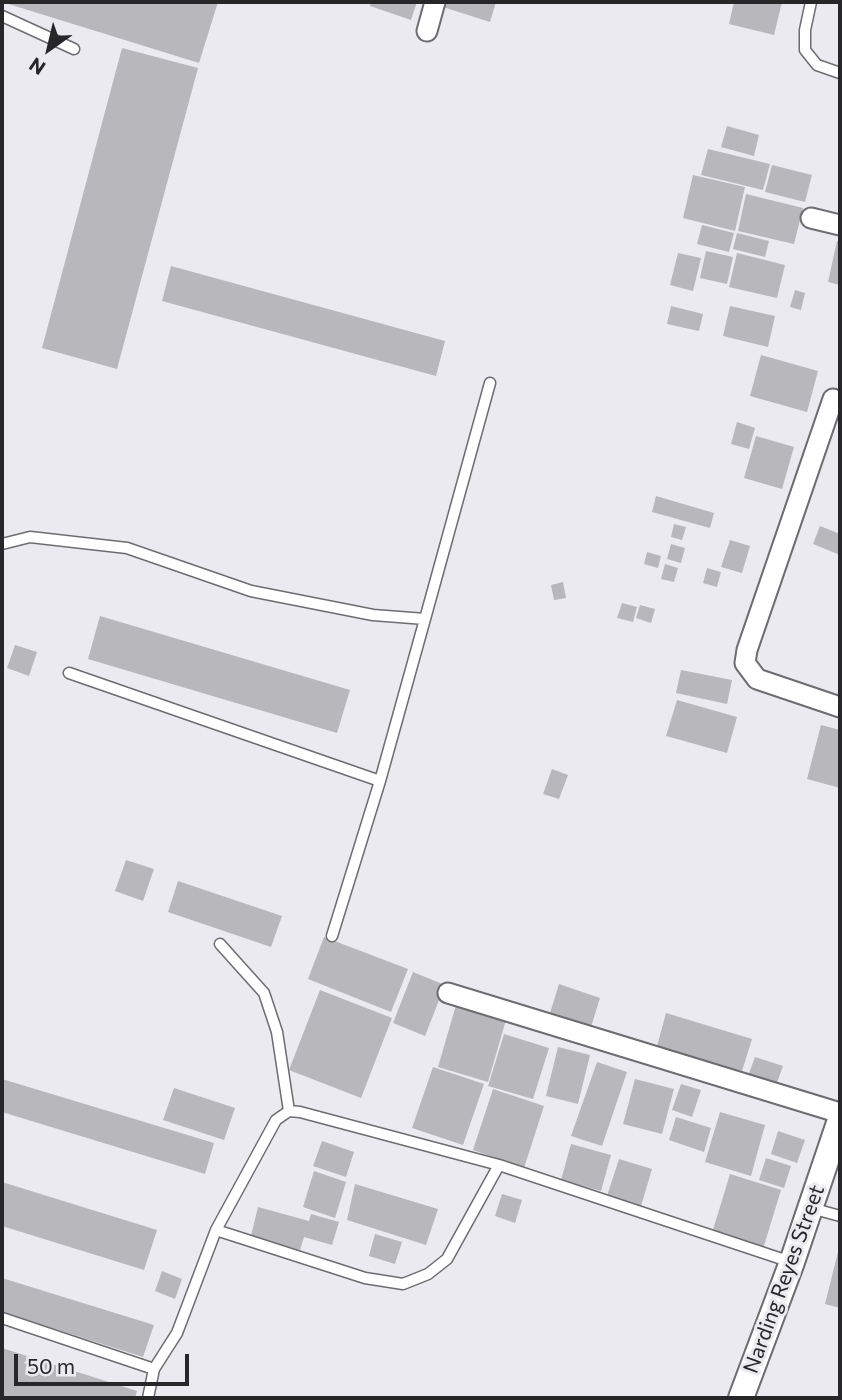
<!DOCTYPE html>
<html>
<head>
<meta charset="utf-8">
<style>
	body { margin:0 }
	#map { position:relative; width:842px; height:1400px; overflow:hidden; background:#ebeaf0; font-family:Commissioner,sans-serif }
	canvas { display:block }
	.frame { position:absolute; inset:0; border:4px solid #272729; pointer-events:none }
	.north { position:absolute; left:14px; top:14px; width:70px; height:70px; -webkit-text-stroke:5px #ebeaf0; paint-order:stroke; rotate:214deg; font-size:19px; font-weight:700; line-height:28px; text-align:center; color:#272729 }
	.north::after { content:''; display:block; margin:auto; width:24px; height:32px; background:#272729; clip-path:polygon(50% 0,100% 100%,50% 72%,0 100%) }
	.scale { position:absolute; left:14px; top:1354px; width:175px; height:32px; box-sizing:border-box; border:4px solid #272729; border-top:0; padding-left:9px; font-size:21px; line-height:24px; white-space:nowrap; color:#272729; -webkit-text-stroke:5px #ebeaf0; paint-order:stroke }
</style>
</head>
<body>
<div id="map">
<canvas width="842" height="1400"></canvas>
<div class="frame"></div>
<div class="north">N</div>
<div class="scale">50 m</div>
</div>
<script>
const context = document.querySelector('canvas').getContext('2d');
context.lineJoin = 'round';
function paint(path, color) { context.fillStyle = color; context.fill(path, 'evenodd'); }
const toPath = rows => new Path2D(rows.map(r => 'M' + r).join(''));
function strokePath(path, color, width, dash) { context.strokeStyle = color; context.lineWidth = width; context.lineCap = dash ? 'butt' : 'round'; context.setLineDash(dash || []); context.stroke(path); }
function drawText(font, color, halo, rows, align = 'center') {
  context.font = font + ' Commissioner,sans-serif'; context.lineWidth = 6; context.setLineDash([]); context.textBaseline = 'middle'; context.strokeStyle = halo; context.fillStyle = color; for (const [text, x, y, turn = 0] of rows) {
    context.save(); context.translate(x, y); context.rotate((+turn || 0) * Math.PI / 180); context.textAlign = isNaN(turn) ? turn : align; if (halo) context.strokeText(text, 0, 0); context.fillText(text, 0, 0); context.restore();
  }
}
paint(toPath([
	[2,2,218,2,199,63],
	[371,2,417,2,411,20,370,6],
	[445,2,496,2,490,22,443,7],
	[734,2,782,2,774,35,729,24],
	[122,48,198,68,117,369,42,348],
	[727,126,759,135,754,156,721,147],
	[708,149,770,164,763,190,701,175],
	[772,165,812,175,805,202,765,192],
	[693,175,745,187,735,231,683,218],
	[746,194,803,208,794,244,738,231],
	[702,225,734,233,729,252,697,244],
	[737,233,769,241,765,257,733,249],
	[837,241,840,242,840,285,828,282],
	[706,251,733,257,727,284,700,278],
	[678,253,701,258,693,291,670,285],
	[737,253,785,265,777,298,729,287],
	[171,266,445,341,436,376,162,301],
	[795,290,805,293,801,310,790,307],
	[671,306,703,314,699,331,667,324],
	[730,306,775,316,768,347,723,336],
	[761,355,818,371,807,412,750,396],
	[737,422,755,428,749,449,731,444],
	[756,436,794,447,782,489,744,478],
	[656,496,714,513,710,528,652,512],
	[674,524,686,527,682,540,671,537],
	[820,526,840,534,840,555,813,544],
	[730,540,750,546,742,573,721,567],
	[671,544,685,548,681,563,667,559],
	[647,552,661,556,658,568,644,564],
	[665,564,678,568,674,582,661,579],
	[707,568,721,572,717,587,703,583],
	[563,582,566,598,554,600,551,585],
	[622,603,637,607,633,622,617,618],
	[640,605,655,609,651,623,636,618],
	[100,616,350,690,337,733,88,659],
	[15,645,37,652,29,676,7,668],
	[681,670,732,680,727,704,676,693],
	[677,700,737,717,727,753,666,736],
	[821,725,840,730,840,788,807,779],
	[552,769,568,775,559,799,543,794],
	[126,860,154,869,143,901,115,891],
	[178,881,282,916,271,947,168,912],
	[324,937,408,969,391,1012,308,979],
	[413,972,445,985,425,1036,393,1023],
	[559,984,600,998,591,1027,550,1013],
	[320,990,392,1018,361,1098,289,1070],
	[456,1005,506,1020,488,1082,438,1067],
	[666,1013,752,1039,742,1071,657,1046],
	[504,1034,549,1048,533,1099,488,1086],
	[558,1047,590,1055,578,1104,546,1096],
	[755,1057,783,1066,775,1088,747,1079],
	[597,1062,627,1072,602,1146,571,1136],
	[433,1067,484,1084,463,1145,412,1128],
	[2,1079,214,1143,205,1174,2,1112],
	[635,1079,674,1089,662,1134,623,1124],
	[681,1084,701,1090,692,1117,672,1110],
	[174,1088,235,1108,224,1140,163,1120],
	[493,1089,544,1106,524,1168,473,1150],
	[720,1112,765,1125,751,1176,705,1162],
	[676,1117,711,1128,704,1152,669,1140],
	[778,1131,805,1140,797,1163,771,1154],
	[322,1141,354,1152,346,1177,313,1166],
	[571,1144,611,1155,601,1191,561,1180],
	[766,1158,791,1166,784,1188,759,1180],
	[619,1159,652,1169,641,1206,607,1196],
	[314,1171,346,1182,335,1218,303,1207],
	[730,1174,781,1190,763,1249,712,1233],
	[2,1182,157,1230,144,1270,2,1226],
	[355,1184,438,1209,426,1245,347,1220],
	[502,1194,522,1200,515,1223,495,1216],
	[258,1207,309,1221,311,1214,339,1222,332,1245,304,1237,300,1250,251,1236],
	[375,1234,402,1242,395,1264,369,1256],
	[839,1248,840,1248,840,1308,825,1304],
	[162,1271,182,1279,175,1299,155,1291],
	[2,1278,154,1325,143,1357,2,1312],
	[2,1348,137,1391,135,1398,2,1398]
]), '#b8b7bc');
const service = toPath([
	[811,2,805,30,805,50,817,65,840,73],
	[2,16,74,49],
	[2,544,30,537,127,548,251,591,373,615,425,619,490,383],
	[69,673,380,781],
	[332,936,380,781,425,619],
	[220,944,264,993,277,1032,289,1111],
	[811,1208,840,1216],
	[216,1230,365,1278,403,1284,428,1274,447,1259,499,1165],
	[2,1318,154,1369],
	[148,1398,154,1369,177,1333,216,1230,276,1120,289,1111,300,1112,499,1165,791,1262]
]);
const minor = toPath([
	[427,31,435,2],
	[811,218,840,225],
	[833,399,747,650,745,663,757,679,840,707],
	[448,993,840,1113]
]);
const tertiary = toPath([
	[741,1398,792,1262,840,1120]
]);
strokePath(service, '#6c6c71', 13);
strokePath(minor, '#6c6c71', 23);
strokePath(tertiary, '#6c6c71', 28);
strokePath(service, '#fff', 10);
strokePath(minor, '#fff', 19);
strokePath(tertiary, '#fff', 24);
drawText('21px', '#272729', '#ebeaf0', [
	["Narding Reyes Street",784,1279,-70]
]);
</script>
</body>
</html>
